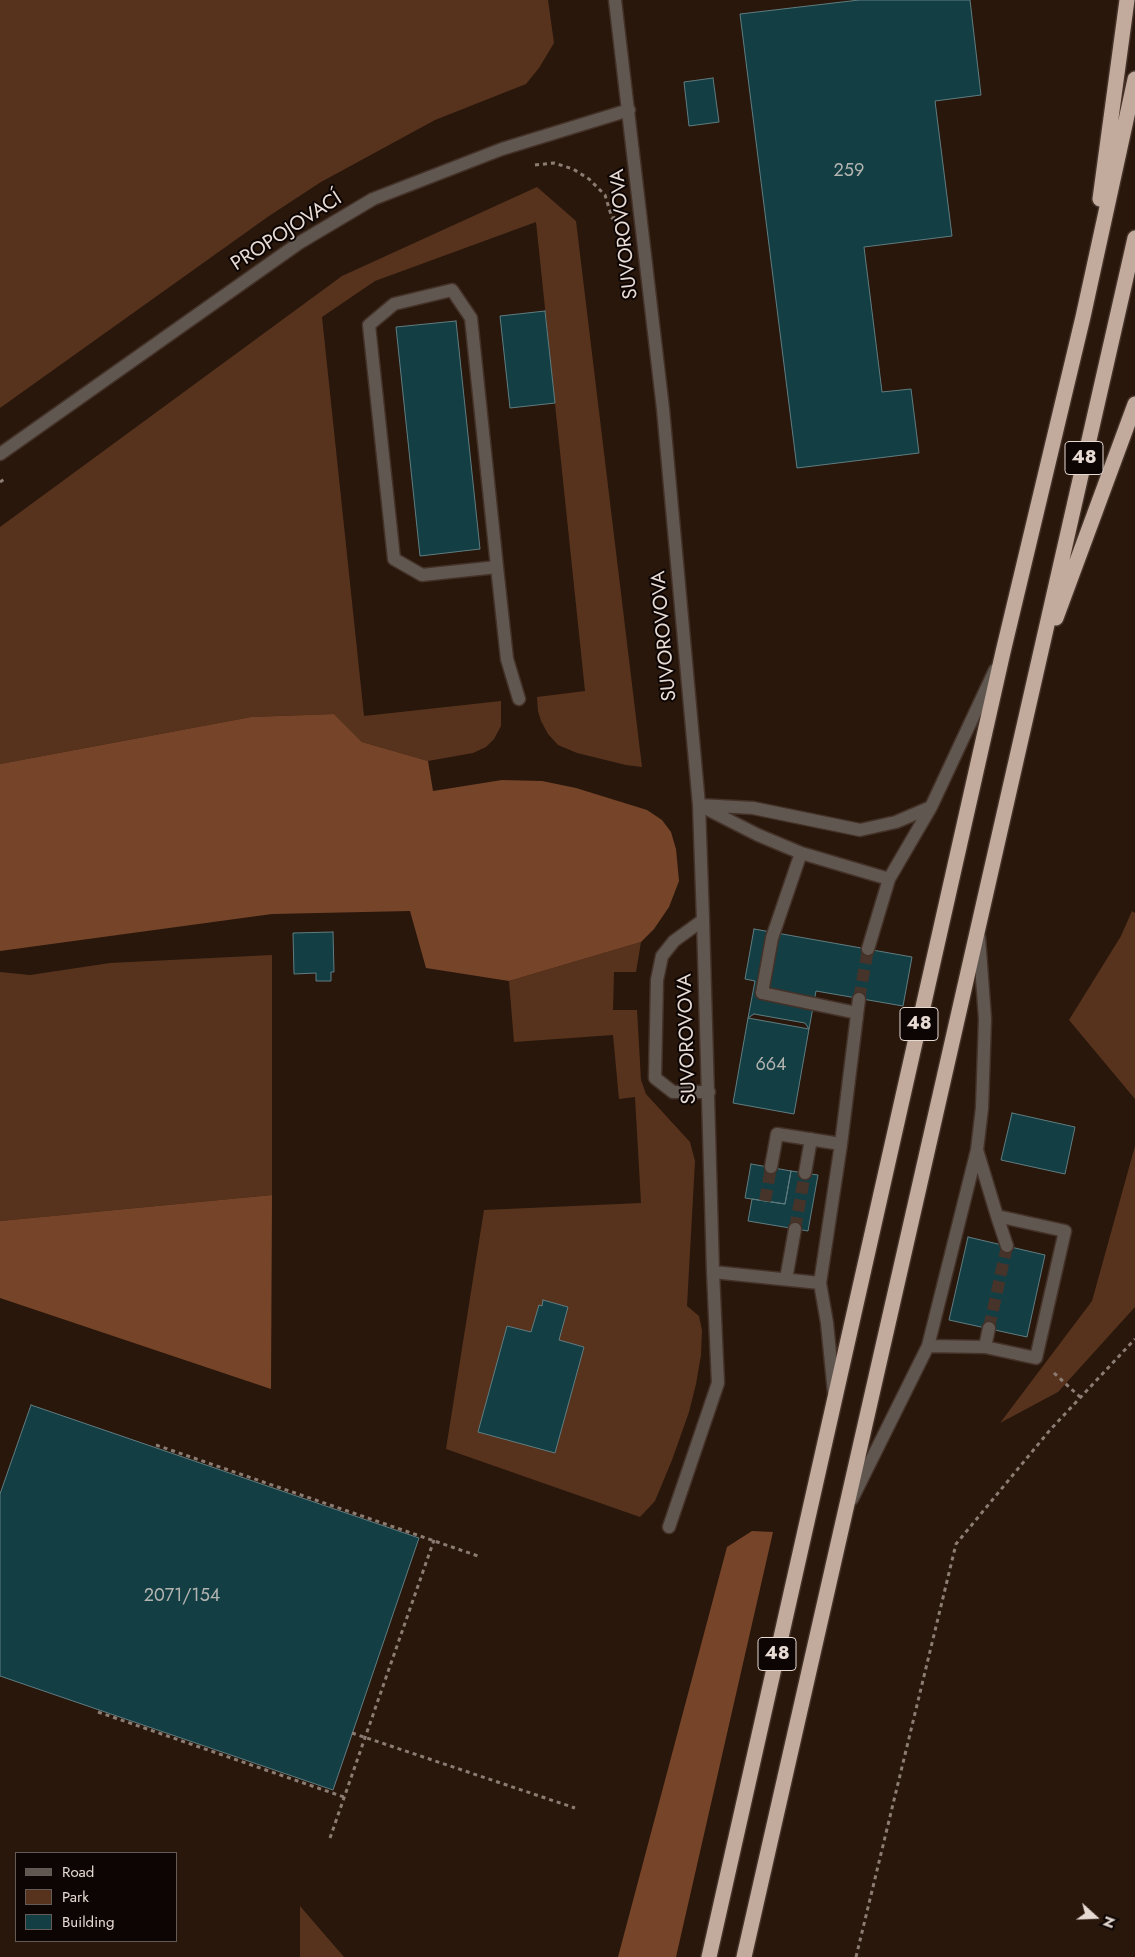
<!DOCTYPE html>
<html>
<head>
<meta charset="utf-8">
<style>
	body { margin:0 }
	#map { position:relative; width:1135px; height:1957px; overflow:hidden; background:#29170c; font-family:Jost,sans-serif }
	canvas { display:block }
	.legend { position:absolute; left:15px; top:1852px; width:162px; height:90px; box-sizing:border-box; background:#0c0503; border:1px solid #645b57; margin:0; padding:6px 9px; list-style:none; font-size:15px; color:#e8dbd4 }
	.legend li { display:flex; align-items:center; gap:10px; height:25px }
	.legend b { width:25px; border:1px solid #645b57 }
	.north { position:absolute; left:1070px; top:1892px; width:50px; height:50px; -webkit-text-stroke:4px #0c0503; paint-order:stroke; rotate:110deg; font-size:14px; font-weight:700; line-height:20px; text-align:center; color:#e8dbd4 }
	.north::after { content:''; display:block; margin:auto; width:18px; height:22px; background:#e8dbd4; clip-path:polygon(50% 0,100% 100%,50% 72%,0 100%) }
</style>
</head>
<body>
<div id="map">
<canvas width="1135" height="1957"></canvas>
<ul class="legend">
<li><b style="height:6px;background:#615751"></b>Road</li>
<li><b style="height:14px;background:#57331d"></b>Park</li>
<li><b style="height:14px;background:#133e44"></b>Building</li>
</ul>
<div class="north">N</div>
</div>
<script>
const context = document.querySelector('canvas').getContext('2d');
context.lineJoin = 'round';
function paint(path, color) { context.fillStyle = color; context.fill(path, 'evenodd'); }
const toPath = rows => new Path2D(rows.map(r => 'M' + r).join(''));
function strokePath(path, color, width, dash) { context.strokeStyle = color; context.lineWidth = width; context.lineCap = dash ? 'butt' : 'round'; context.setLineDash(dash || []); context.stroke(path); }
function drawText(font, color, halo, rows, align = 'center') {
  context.font = font + ' Jost,sans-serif'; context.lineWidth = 4; context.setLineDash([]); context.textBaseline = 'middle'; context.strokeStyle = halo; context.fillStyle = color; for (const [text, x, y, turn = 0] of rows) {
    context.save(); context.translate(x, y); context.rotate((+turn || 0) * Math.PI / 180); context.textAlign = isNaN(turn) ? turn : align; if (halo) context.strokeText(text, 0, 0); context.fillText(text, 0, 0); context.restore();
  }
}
paint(toPath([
	[0,0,548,0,554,43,539,68,526,84,435,120,321,182,269,216,0,408],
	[537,187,576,221,642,767,626,765,577,753,558,745,548,734,541,721,538,711,537,697,585,691,536,222,375,281,322,317,364,716,501,701,501,726,494,739,486,747,473,753,428,761,362,742,334,714,251,717,0,764,0,527,342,276],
	[1132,911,1135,913,1135,1099,1069,1020,1121,936],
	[641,942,636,972,614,972,613,1010,637,1010,641,1080,646,1094,690,1142,695,1161,687,1306,699,1316,702,1330,701,1355,696,1384,689,1412,672,1460,655,1501,640,1517,446,1449,484,1210,641,1203,635,1097,619,1099,613,1035,514,1042,509,981],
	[272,955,272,1195,0,1221,0,972,30,975,110,963],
	[1135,1146,1135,1307,1058,1392,1000,1423,1092,1301],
	[300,1906,344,1957,300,1957]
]), '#57331d');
paint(toPath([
	[334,714,362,742,428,761,433,791,502,780,542,781,576,788,647,810,662,820,671,832,676,849,679,881,669,907,654,929,641,942,509,981,426,968,410,911,272,914,0,951,0,764,251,717],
	[272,1195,271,1389,0,1298,0,1221],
	[752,1531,773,1532,676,1957,618,1957,727,1547]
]), '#764529');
const building = toPath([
	[859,0,970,0,981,95,935,101,952,236,864,247,882,392,911,389,919,453,797,468,740,14,859,0],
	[713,78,719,122,689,126,684,82,713,78],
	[545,311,555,403,510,408,500,316,545,311],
	[456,321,480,549,420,556,396,327,456,321],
	[754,929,912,957,903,1006,816,991,809,1029,748,1018,755,981,745,979,754,929],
	[333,932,334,972,331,972,331,981,316,981,316,973,294,974,293,933,333,932],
	[754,1014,805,1023,809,1029,794,1114,733,1103,748,1018,754,1014],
	[1012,1113,1075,1127,1065,1174,1001,1160,1012,1113],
	[751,1164,791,1171,785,1204,745,1198,751,1164],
	[791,1171,818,1175,808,1231,748,1221,752,1199,785,1204,791,1171],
	[968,1237,1045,1255,1027,1337,949,1320,968,1237],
	[543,1300,568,1307,559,1340,584,1347,555,1453,478,1432,507,1326,531,1332,539,1305,542,1306,543,1300],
	[31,1405,419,1538,333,1790,0,1676,0,1494,31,1405]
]);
paint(building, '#133e44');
strokePath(building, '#5f7d81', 1);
strokePath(toPath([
	[859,999,868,949],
	[765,1201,771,1167],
	[795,1229,805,1173],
	[989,1328,1007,1246]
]), '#46342a', 12, [12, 6]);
const minor = toPath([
	[615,0,663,409,699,805,703,920,713,1272,718,1383,669,1527],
	[0,454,299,243,373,199,502,149,629,110],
	[497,567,422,575,394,559,369,325,394,304,452,290,471,318,497,567,507,659,519,699],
	[699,805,753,808,860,830,896,822,931,807],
	[703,807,758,835,801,853,889,879],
	[801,853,772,938,762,993,857,1013],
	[703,920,674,941,662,956,657,980,655,1078,673,1092,709,1092],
	[868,949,889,879,931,807,995,670],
	[771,1167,777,1134,841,1144],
	[805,1173,811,1139],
	[997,1216,1007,1246],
	[713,1272,820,1283],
	[786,1279,795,1229],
	[928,1346,985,1347,1036,1358,1065,1231,997,1216,977,1150],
	[985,1347,989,1328],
	[834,1393,827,1323,820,1283,841,1144,859,999],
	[852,1499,928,1346,977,1150,982,1108,985,1019,979,937]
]);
const highway = toPath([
	[1100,199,1127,0],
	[1056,618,1135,404],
	[709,1957,1003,652,1083,317,1135,79],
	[744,1957,1135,238]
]);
strokePath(minor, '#443228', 15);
strokePath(highway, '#443228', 18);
strokePath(toPath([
	[535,165,554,163,573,169,589,179,605,195,612,218,618,217],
	[0,482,6,478],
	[1054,1373,1080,1397],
	[156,1445,478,1556],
	[98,1712,344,1797],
	[352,1733,575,1808],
	[330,1838,434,1540],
	[856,1957,956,1544,1050,1430,1135,1339]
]), '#8c7d74', 3, [4, 4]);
strokePath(minor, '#615751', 12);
strokePath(highway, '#c2aa9c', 15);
drawText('18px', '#b3b4b0', null, [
	["259",849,172],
	["664",771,1066],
	["2071/154",182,1597]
]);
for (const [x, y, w] of [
	[1084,458,38],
	[919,1024,38],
	[777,1654,38]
]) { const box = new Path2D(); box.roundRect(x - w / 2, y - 16.5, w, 33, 4); context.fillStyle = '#0c0503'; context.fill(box); strokePath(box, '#e8dbd4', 1); }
drawText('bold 19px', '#e8dbd4', null, [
	["48",1084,458],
	["48",919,1024],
	["48",777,1654]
]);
drawText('20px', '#e8dbd4', '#0c0503', [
	["PROPOJOVACÍ",287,232,-33],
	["SUVOROVOVA",625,234,-96],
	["SUVOROVOVA",665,636,-95],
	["SUVOROVOVA",688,1039,-92]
]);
</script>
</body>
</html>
